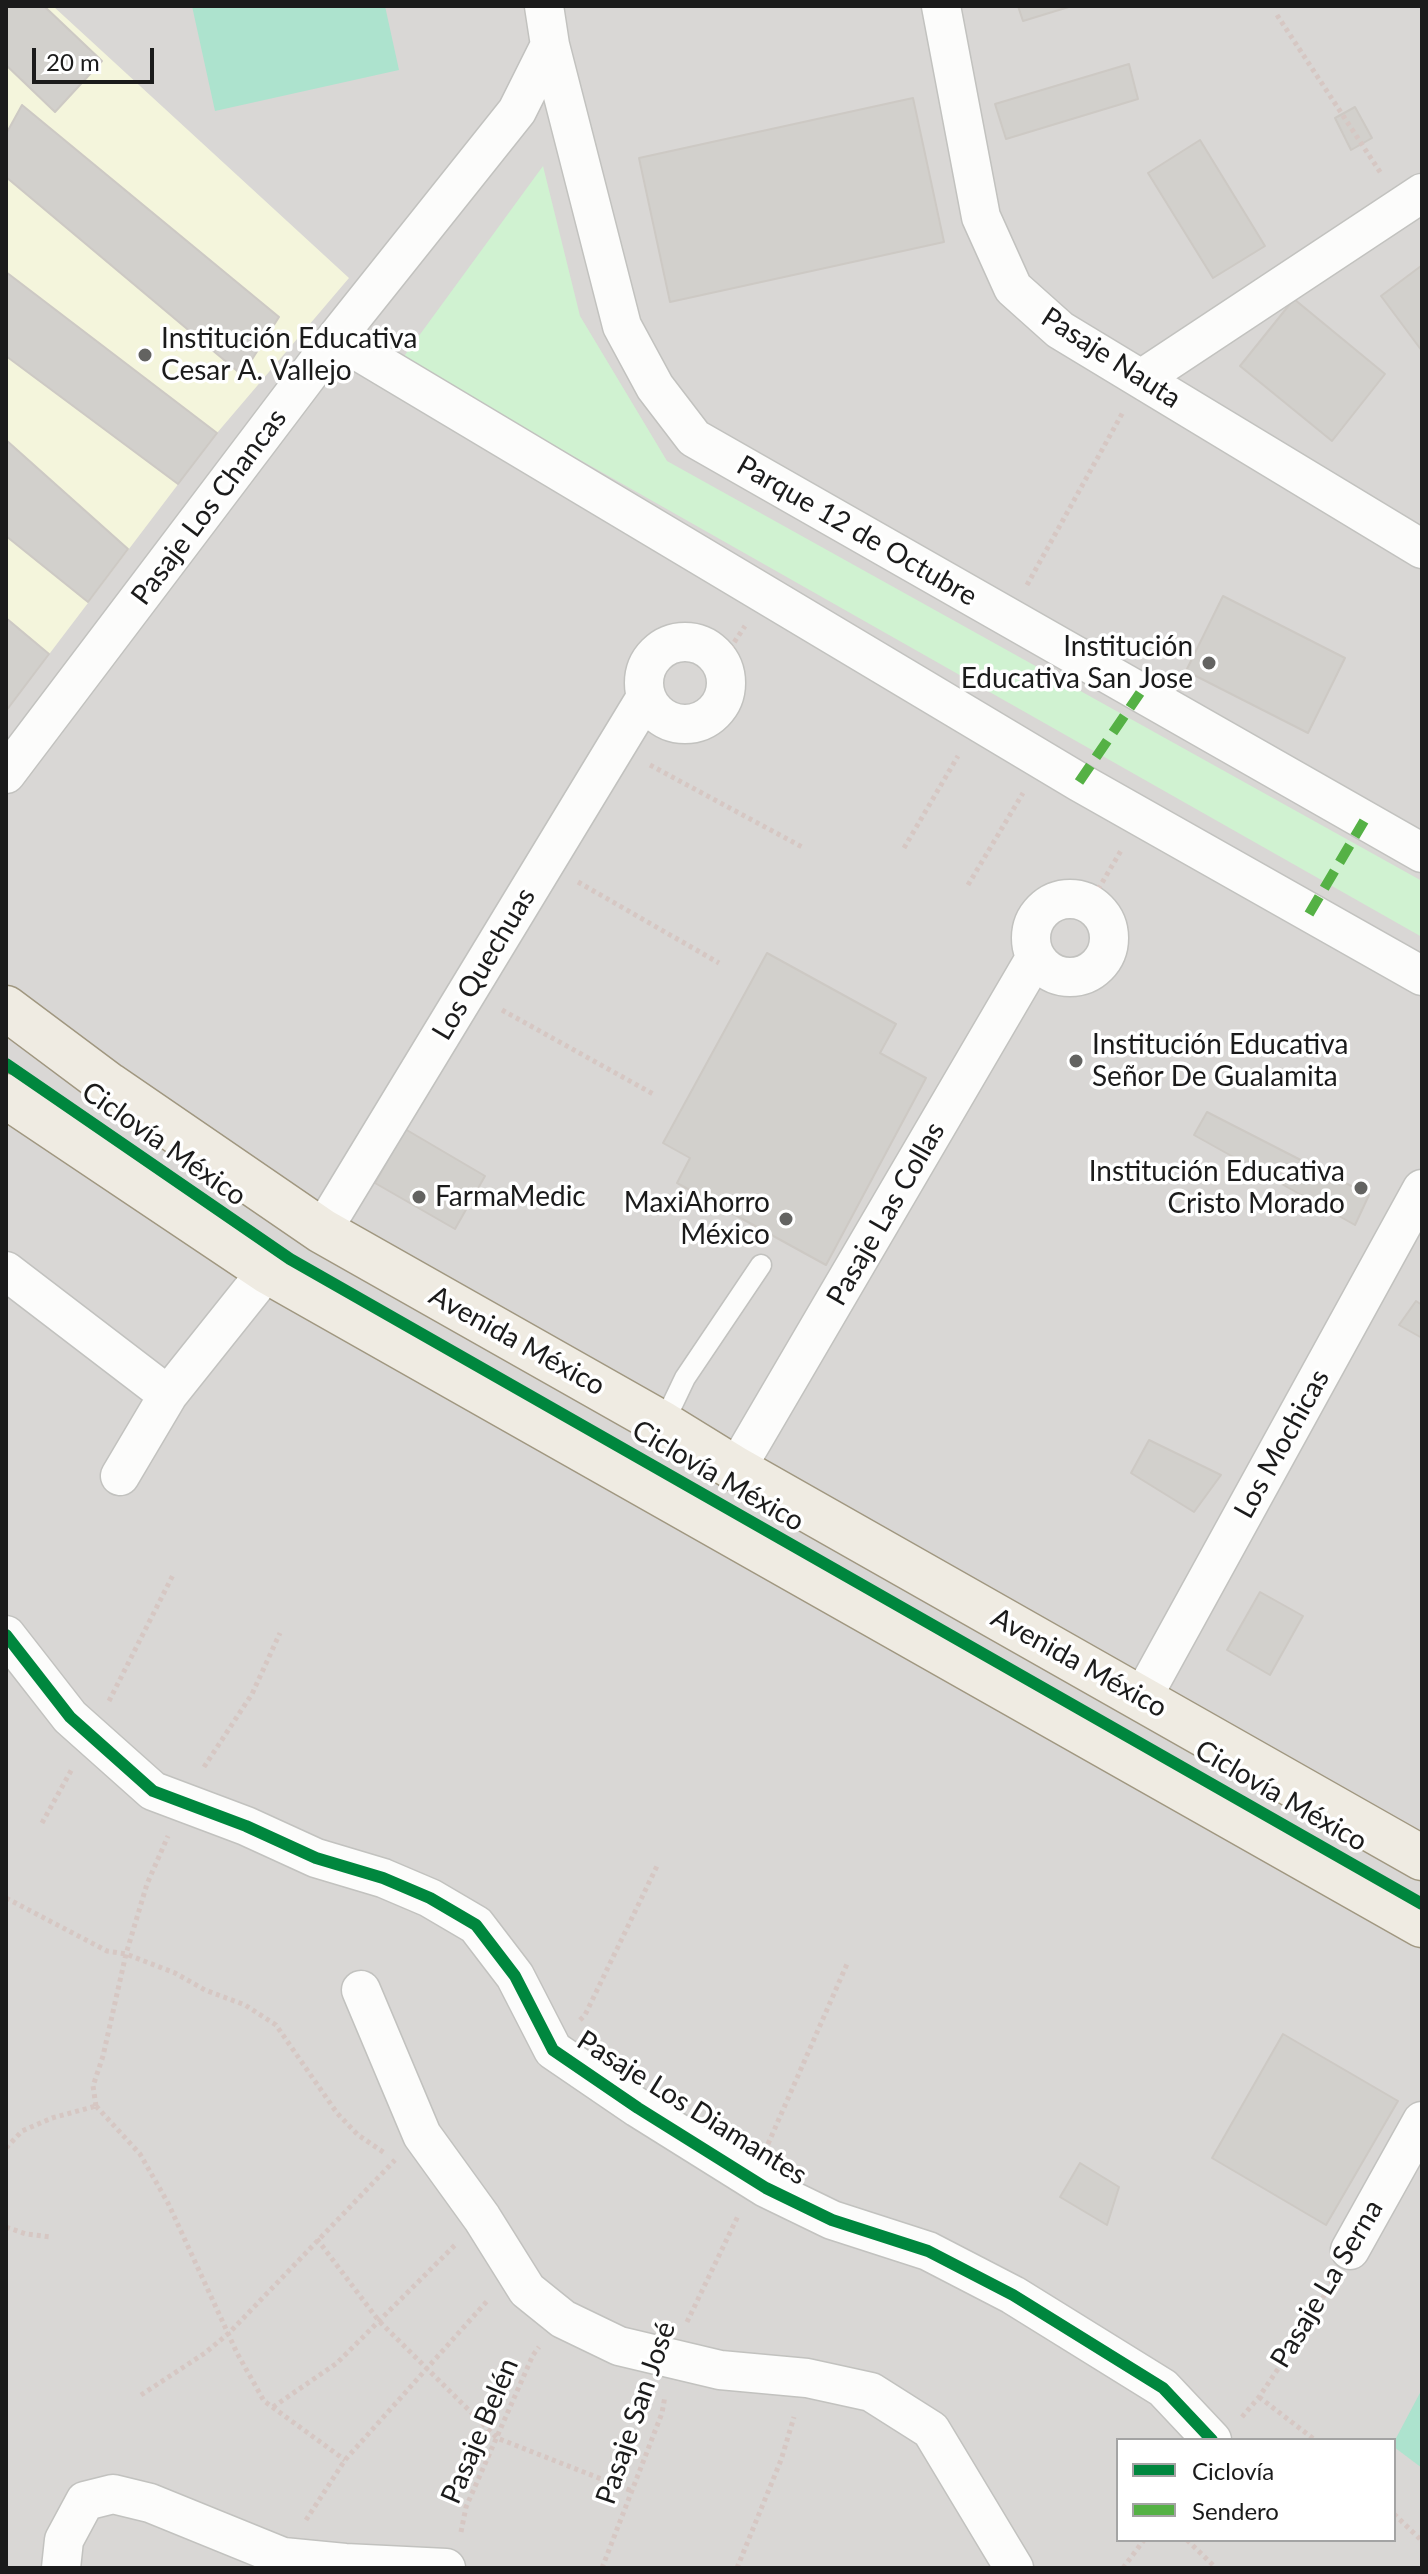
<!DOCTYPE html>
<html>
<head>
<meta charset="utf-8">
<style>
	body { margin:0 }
	#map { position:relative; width:1428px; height:2574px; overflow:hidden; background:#eae8e3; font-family:Lato,sans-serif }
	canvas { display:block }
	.frame { position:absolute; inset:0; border:8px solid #1b1b1b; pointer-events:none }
	.legend { position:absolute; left:1116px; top:2438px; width:280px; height:104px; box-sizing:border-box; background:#fff; border:2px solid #a4a4a4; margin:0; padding:10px 14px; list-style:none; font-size:24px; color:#1b1b1b }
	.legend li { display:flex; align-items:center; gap:16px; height:40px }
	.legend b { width:40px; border:2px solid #a4a4a4 }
	.scale { position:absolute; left:32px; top:48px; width:122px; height:36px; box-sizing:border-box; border:4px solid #1b1b1b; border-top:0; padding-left:10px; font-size:24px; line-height:28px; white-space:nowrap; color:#1b1b1b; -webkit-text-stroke:6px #fff; paint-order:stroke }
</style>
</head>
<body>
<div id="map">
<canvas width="1428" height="2574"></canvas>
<div class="frame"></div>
<ul class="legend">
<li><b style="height:10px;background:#00873e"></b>Ciclovía</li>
<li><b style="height:10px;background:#55b145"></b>Sendero</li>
</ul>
<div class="scale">20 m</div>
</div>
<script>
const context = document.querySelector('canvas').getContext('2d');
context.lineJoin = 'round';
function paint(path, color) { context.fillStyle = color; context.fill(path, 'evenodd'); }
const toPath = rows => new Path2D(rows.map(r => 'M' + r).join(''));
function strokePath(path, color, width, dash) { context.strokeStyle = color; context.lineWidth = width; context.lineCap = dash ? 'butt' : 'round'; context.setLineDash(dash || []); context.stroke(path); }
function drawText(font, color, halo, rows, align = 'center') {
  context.font = font + ' Lato,sans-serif'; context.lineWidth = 7; context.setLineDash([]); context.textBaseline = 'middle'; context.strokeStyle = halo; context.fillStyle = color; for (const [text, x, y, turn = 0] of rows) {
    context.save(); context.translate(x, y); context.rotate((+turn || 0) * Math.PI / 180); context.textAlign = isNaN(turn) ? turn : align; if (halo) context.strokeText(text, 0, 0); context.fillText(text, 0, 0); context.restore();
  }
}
paint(toPath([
	[6,6,1422,6,1422,2568,6,2568],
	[1118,2440,1394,2440,1394,2540,1118,2540]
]), '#d9d7d5');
paint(toPath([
	[6,6,53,6,349,278,217,433,6,711]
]), '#f4f5dc');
paint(toPath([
	[543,166,580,316,667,461,1422,881,1422,937,402,359]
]), '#d0f2d1');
paint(toPath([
	[192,6,385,6,399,70,215,111],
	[1422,2389,1422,2468,1394,2447,1394,2442]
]), '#ade3ce');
const building = toPath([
	[6,6,44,6,102,61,55,112,6,65,6,6],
	[1018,6,1072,6,1023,21,1018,6],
	[1129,64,1138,99,1006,139,995,104,1129,64],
	[913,98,944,242,670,302,639,158,913,98],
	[22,105,279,317,242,375,6,177,6,134,22,105],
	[1355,107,1372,138,1351,150,1335,118,1355,107],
	[1200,140,1265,246,1213,278,1148,173,1200,140],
	[1421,266,1422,267,1422,351,1381,296,1421,266],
	[6,272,217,433,178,484,6,356,6,272],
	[1294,299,1385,374,1332,441,1240,366,1294,299],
	[6,440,128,549,88,602,6,536,6,440],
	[1223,596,1345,658,1308,733,1186,671,1223,596],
	[6,618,49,654,6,711,6,618],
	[767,953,896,1024,880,1053,926,1078,826,1265,677,1183,690,1158,663,1143,767,953],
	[1207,1112,1369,1195,1355,1225,1194,1135,1207,1112],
	[405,1129,485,1176,455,1229,375,1183,405,1129],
	[1416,1301,1422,1305,1422,1338,1399,1325,1416,1301],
	[1149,1440,1221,1475,1194,1512,1131,1473,1149,1440],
	[1260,1592,1303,1616,1270,1675,1227,1650,1260,1592],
	[1283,2034,1398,2101,1326,2225,1212,2158,1283,2034],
	[1080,2163,1119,2187,1107,2225,1060,2197,1080,2163]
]);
paint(building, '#d2d0cc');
strokePath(building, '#cdc9c4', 2);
const lane = toPath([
	[663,1424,685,1378,761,1265]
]);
const street = toPath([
	[544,6,550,45,622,326,655,387,694,438,1422,853],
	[941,6,981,217,1013,288,1060,330,1422,549],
	[336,338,1079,782,1422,976],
	[1141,379,1422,193],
	'644 683a41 41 0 1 1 82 0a41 41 0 1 1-82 0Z',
	[6,774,336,338,517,111,550,45],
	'1031 938a39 39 0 1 1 78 0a39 39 0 1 1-78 0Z',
	[322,1231,646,697],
	[6,1271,168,1395],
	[736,1469,1035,958],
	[120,1476,168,1395,267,1271],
	[6,1635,70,1717,153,1791,246,1826,316,1858,383,1878,430,1898,476,1925,515,1976,553,2050,638,2108,766,2188,832,2220,928,2251,1013,2295,1163,2388,1212,2440],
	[1142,1698,1422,1189],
	[361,1990,422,2135,482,2218,527,2290,563,2319,619,2346,720,2370,807,2378,871,2392,931,2430,1014,2568],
	[1350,2250,1422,2121],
	[61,2568,64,2540,85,2501,113,2494,150,2503,283,2557,345,2563,446,2568]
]);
const primary = toPath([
	[6,1008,109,1085,322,1231,663,1424,736,1469,1422,1858],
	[6,1096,267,1271,1422,1925]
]);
strokePath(lane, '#c2c2bf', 23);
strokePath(street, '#c2c2bf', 41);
strokePath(primary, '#a09780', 47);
strokePath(toPath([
	[1277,15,1382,175],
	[1027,585,1123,412],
	[721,662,745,626],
	[650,765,804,848],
	[904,848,958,756],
	[578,882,719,963],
	[968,885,1023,793],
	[1090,903,1122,849],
	[502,1010,655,1095],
	[109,1701,174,1573],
	[204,1767,252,1694,280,1633],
	[42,1823,72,1769],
	[6,1898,107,1951,126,1954,175,1973,205,1990,245,2005,276,2025,337,2113,358,2135,386,2154],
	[580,2020,585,2015,658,1864],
	[96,2106,93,2086,103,2056,126,1954,147,1884,168,1836],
	[96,2106,140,2154,168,2203,237,2353,264,2401,345,2460],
	[768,2144,847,1964],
	[6,2148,22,2131,52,2118,96,2106],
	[6,2227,26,2234,51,2237],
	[317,2239,379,2321,497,2438,632,2491],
	[687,2322,738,2216],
	[141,2395,205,2353,229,2333,395,2160],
	[1259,2397,1315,2440],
	[273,2407,337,2363,455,2245],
	[1242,2417,1259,2397,1305,2329,1332,2282],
	[1394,2514,1422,2541],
	[306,2520,345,2460,488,2300],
	[461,2532,466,2507,533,2355,539,2347],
	[1187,2540,1216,2568],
	[602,2568,662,2413,665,2396],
	[737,2568,781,2460,794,2417],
	[1123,2568,1144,2540]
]), '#d6c7c3', 5, [4, 4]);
strokePath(lane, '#fcfcfb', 20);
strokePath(street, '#fcfcfb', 38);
strokePath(primary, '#efebe2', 44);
strokePath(toPath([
	[1079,782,1140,693],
	[1309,914,1364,821]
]), '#55b145', 10, [20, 10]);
strokePath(toPath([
	[6,1064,290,1259,1422,1904],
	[6,1635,70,1717,153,1791,246,1826,316,1858,383,1878,430,1898,476,1925,515,1976,553,2050,638,2108,766,2188,832,2220,928,2251,1013,2295,1163,2388,1212,2440]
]), '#00873e', 12);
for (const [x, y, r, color] of [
	[145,355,8,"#636361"],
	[1209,663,8,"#636361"],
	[1076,1061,8,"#636361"],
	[1361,1188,8,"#636361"],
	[419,1197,8,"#636361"],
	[786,1219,8,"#636361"]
]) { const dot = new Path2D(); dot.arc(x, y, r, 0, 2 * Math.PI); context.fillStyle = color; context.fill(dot); strokePath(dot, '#fff', 3); }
drawText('28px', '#1b1b1b', '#fff', [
	["Institución Educativa",161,339],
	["Cesar A. Vallejo",161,371],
	["Institución",1193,647,"right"],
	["Educativa San Jose",1193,679,"right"],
	["Institución Educativa",1092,1045],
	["Señor De Gualamita",1092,1077],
	["Institución Educativa",1345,1172,"right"],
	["Cristo Morado",1345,1204,"right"],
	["FarmaMedic",435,1197],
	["MaxiAhorro",770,1203,"right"],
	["México",770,1235,"right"]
], 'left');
drawText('28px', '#1b1b1b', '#fff', [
	["Pasaje Nauta",1111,358,33],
	["Pasaje Los Chancas",209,507,-53],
	["Parque 12 de Octubre",857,531,30],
	["Los Quechuas",484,964,-59],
	["Ciclovía México",164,1144,35],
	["Pasaje Las Collas",886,1214,-60],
	["Avenida México",517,1341,29],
	["Los Mochicas",1282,1444,-61],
	["Ciclovía México",718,1476,30],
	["Avenida México",1079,1663,29],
	["Ciclovía México",1281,1796,30],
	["Pasaje Los Diamantes",692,2108,32],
	["Pasaje La Serna",1327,2284,-59],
	["Pasaje San José",636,2413,-71],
	["Pasaje Belén",480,2431,-67]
]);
</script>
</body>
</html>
